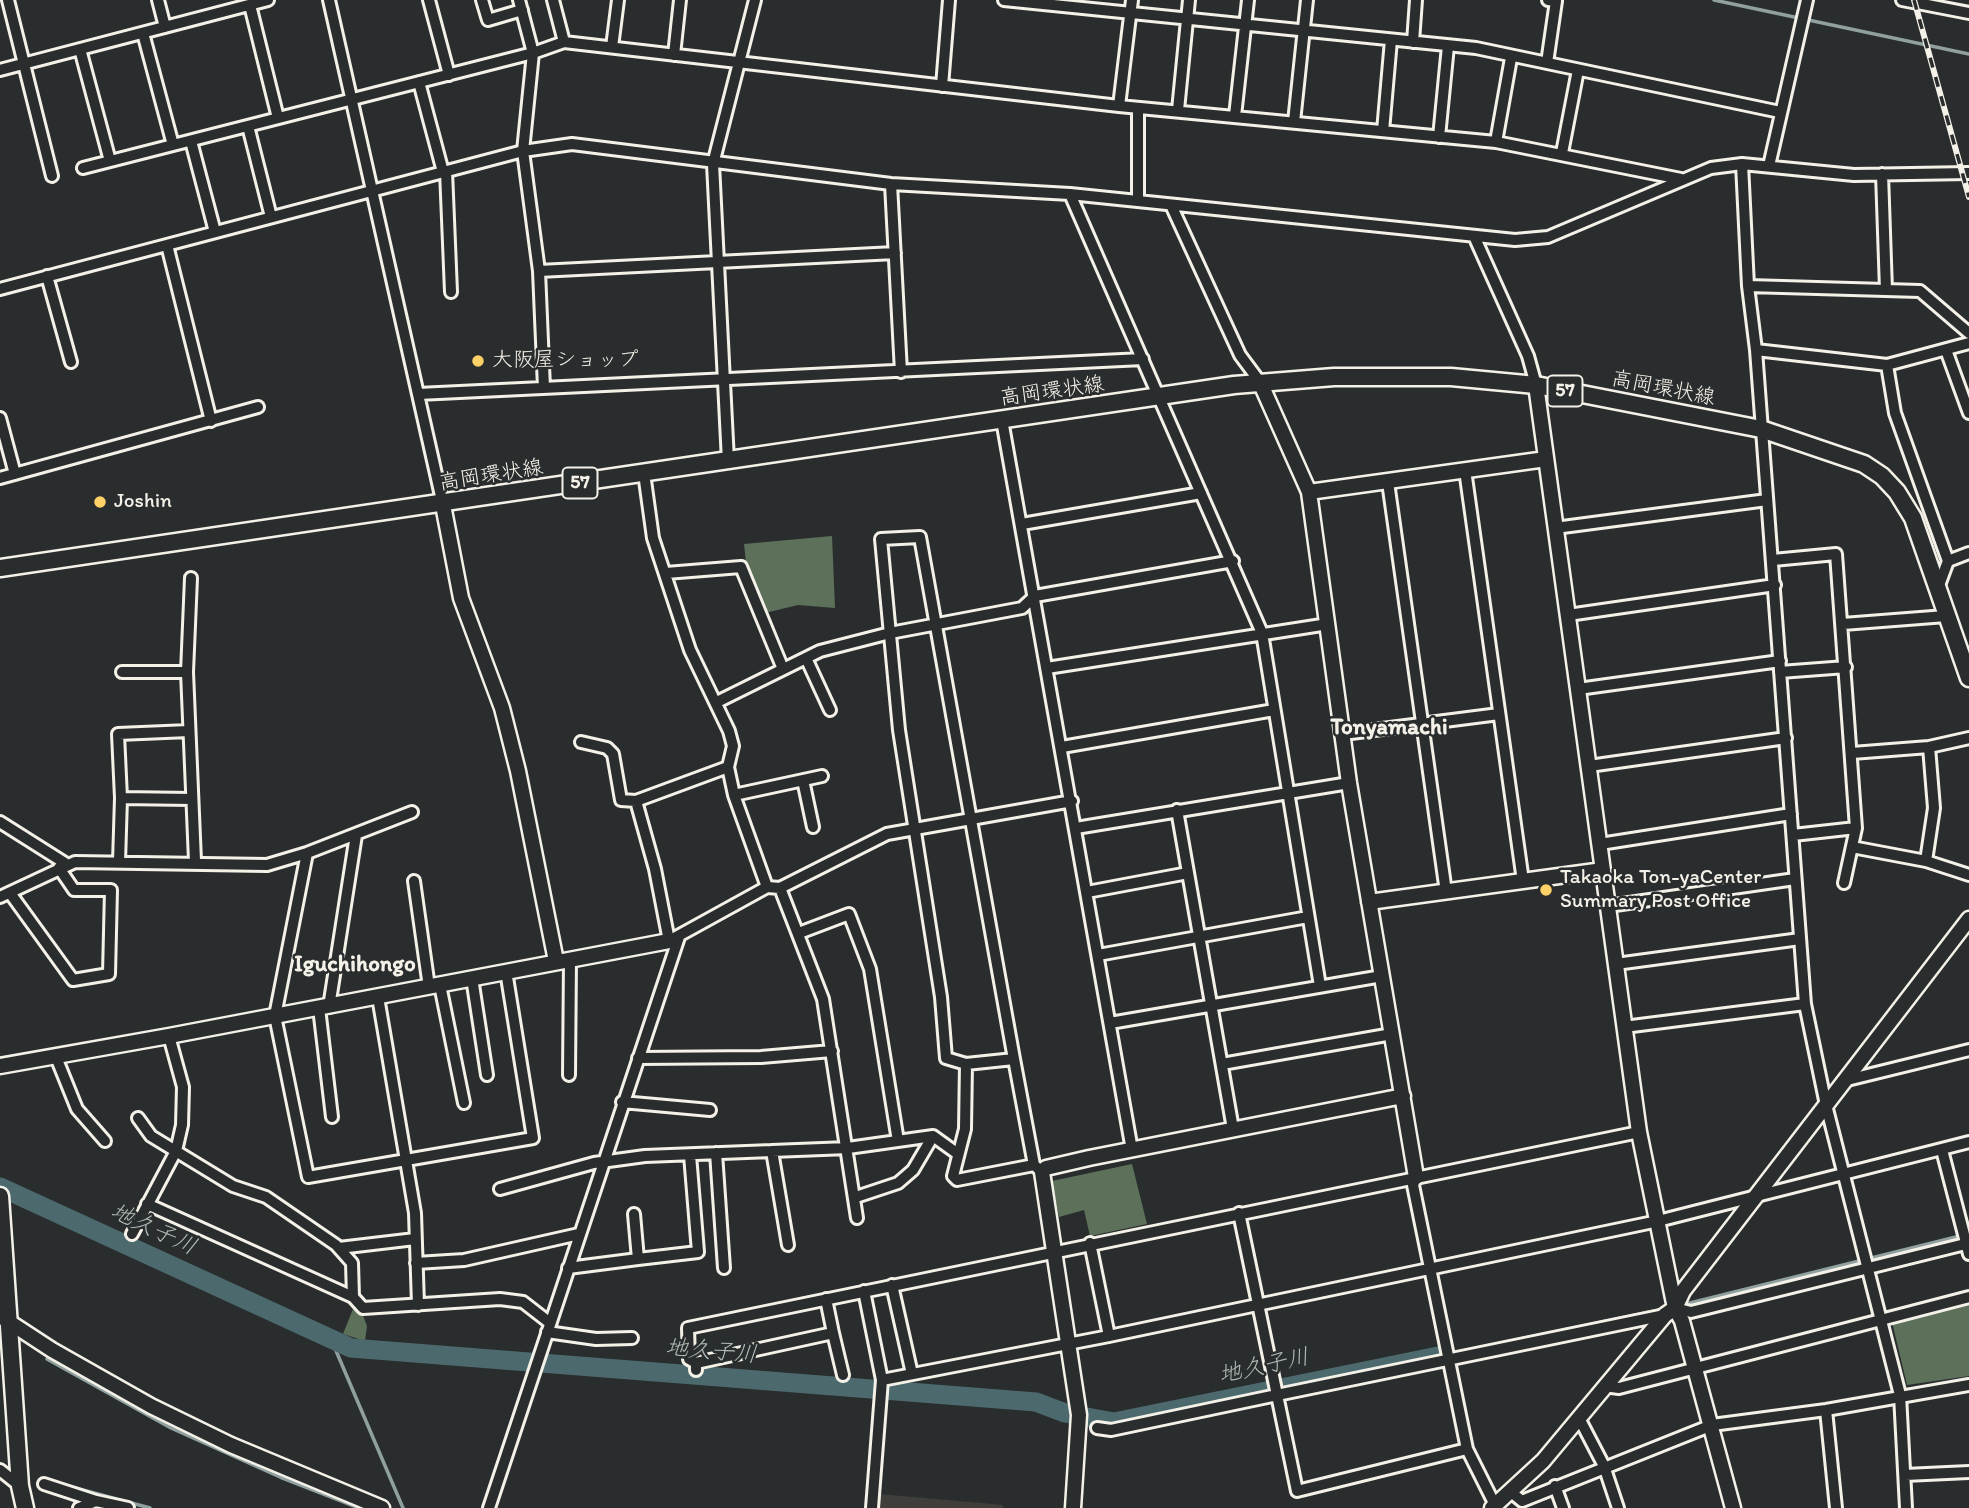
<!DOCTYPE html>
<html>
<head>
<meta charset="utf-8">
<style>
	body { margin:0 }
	canvas { display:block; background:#2a2d2e }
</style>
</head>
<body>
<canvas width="1969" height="1508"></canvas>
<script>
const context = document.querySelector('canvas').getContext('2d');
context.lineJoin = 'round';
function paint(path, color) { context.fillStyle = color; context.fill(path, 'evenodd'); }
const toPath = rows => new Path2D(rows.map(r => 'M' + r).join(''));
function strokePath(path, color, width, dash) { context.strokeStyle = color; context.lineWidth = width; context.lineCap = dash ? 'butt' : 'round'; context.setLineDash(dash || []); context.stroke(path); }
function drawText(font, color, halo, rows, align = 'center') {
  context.font = font + ' Itim,"Klee One",sans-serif'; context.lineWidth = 5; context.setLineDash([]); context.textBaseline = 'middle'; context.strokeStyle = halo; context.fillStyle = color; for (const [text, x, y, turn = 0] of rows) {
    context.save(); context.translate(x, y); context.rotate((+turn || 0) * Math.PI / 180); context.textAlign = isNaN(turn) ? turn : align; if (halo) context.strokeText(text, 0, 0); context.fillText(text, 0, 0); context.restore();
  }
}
paint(toPath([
	[879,1494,1003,1505,1003,1508,878,1508]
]), '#3f3e3a');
paint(toPath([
	[832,536,835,608,798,605,765,613,746,563,744,544],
	[1132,1164,1147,1224,1090,1236,1084,1210,1059,1217,1052,1181],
	[1969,1303,1969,1376,1907,1385,1892,1322],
	[353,1309,362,1313,367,1326,365,1341,343,1334]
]), '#5c705a');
strokePath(toPath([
	[1714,0,1969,54],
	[1682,1305,1964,1235],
	[331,1339,403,1508],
	[1449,1354,1664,1309],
	[47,1359,171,1428,280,1477,359,1508],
	[57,1483,150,1508]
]), '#8fa09f', 3.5);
strokePath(toPath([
	[0,1187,351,1348,1036,1402,1065,1413,1114,1422,1443,1355]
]), '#4c6a6e', 19);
const street = toPath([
	[8,0,52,176],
	[158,0,165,27],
	[329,0,443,505],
	[429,0,449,75],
	[482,0,488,20,522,10],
	[553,0,564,42],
	[1004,0,1476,48,1780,112],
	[1902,0,1969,13],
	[250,5,278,118],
	[143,33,173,145],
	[1413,42,1416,0],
	[612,47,618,0],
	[80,49,110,161],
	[674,55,680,0],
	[1547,63,1556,1,1548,0],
	[0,70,268,0],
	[419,82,443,172],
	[942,86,949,0],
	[1119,106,1132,0],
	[1178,110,1189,0],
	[1235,116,1248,0],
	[1294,122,1307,0],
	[248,126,271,217],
	[1383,131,1391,40],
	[1439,137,1448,46],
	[191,141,215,232],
	[1496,142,1511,58],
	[1562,153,1578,70],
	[1742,164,1748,286,1756,350,1805,1004,1826,1105,1900,1395,1906,1508],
	[1769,166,1807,0],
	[83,168,533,53,519,0],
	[446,171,451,292],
	[1882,174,1886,290],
	[891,184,901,372],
	[1070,194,1262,633,1320,986],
	[1138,201,1138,108],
	[1171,205,1240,355,1260,382],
	[1474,236,1528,356,1536,385],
	[167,245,211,421],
	[539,271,895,253],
	[47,276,71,362],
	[1748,286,1920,291,1969,333],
	[0,289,523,151,572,144,891,184,1070,194,1515,240,1548,237,1711,168,1742,164,1854,175,1969,173],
	[1756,350,1887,365,1969,343],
	[1946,350,1969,413],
	[1887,365,1895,413,1948,561,1938,588],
	[544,388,539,271,523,151,533,53,564,42,1119,106,1496,142,1681,179],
	[418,394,1143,359],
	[0,418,15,474],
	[1002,420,1132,1150],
	[728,461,713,164,755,0],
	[1465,470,1523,881],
	[644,473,653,538,690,650,729,731,733,746,728,767,734,795,767,887],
	[0,478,258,407],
	[1388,482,1446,892],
	[1022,524,1201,493],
	[1555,528,1767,500],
	[1773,560,1836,554,1856,828,1844,883],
	[1948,561,1969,553],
	[666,573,741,567,783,669],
	[191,578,187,672,195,861],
	[1568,615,1775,585],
	[1843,624,1946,616],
	[806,658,830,710],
	[1047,668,1328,624],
	[122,672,187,672],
	[1780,672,1846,667],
	[1578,689,1780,661],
	[717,702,820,651,890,633,1022,608,1035,596,1233,561],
	[1343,734,1499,714],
	[581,742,607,748,613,754,621,800,636,801,728,767],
	[1062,747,1274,710],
	[1852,753,1929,747,1969,738],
	[1589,766,1786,738],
	[803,780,813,827],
	[734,795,822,776],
	[121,798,192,799],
	[636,801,655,869,669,941,767,887,780,888,887,834,1072,801],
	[1177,810,1233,1129],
	[0,822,68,865],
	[1076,828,1349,783],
	[1793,835,1856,828],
	[1600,844,1791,814],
	[1852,847,1926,861,1969,875],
	[307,853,275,1016,308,1177,533,1138,506,971],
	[1926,861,1934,808,1929,747],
	[119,862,121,798,118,734,189,731],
	[414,881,429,987],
	[780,888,823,999,857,1218],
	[1087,892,1188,873],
	[10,893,73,980,109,974,111,890,74,890,59,868],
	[0,897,75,862,267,865,307,853,412,812],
	[1608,906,1795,879],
	[799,933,849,914,870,969,898,1141],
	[1098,955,1308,917],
	[1616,964,1800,939],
	[472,978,487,1075],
	[440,985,464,1103],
	[378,997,415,1213,418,1305],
	[329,1007,356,835],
	[319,1008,332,1117],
	[1110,1023,1382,976],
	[1624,1027,1805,1004],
	[56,1057,77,1109,105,1141],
	[638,1058,761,1057,832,1051],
	[1014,1059,966,1064,946,1058,941,997,899,730,881,539,920,537,1014,1059,1034,1165,1042,1172],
	[966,1064,965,1129,953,1176,957,1180,1034,1165],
	[1222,1064,1392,1034],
	[569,1075,570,959],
	[1843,1081,1969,1050],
	[622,1102,710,1110],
	[138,1118,151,1136,233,1186,266,1197,336,1245,352,1263,353,1297,363,1308,500,1299,523,1302,550,1323],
	[1942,1150,1969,1254],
	[772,1151,788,1245],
	[716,1153,724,1268],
	[1416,1177,1413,1185,1467,1449,1495,1505],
	[500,1189,594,1163,645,1156,848,1148,933,1136,958,1154],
	[856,1197,898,1183,913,1170,933,1136],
	[147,1204,353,1297],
	[634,1214,638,1259,698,1252,690,1155],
	[132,1234,176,1151,182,1125,183,1087,169,1036],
	[1090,1243,1109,1336],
	[339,1248,415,1239],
	[416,1263,464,1260,579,1234],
	[568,1268,638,1259],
	[892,1285,912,1374],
	[864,1291,882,1380],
	[1675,1308,1691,1312,1969,1243],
	[547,1332,596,1339,632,1338],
	[833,1333,843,1375],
	[696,1363,833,1333,826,1299],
	[696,1370,696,1363,689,1359,688,1328,1639,1132],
	[1604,1386,1619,1388,1969,1297],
	[1826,1410,1836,1508],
	[1580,1420,1604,1466,1618,1508],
	[1097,1428,1111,1430,1277,1395,1239,1213],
	[1467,1449,1297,1491,1277,1395,1665,1315],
	[0,1470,20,1486],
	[1905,1475,1969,1472],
	[44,1484,96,1501],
	[1555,1486,1563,1508],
	[1511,1492,1522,1501,1712,1425,1826,1410,1969,1385],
	[79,1508,96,1501,128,1508],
	[489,1508,679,937],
	[872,1508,882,1380,1109,1336,1658,1221,1969,1142]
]);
const secondary = toPath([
	[1260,382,1309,492,1349,783,1416,1177],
	[1536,385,1639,1132,1675,1308,1682,1321,1733,1508],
	[1309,492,1546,459],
	[443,505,461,598,502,708,518,771,556,961],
	[1369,902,1603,870],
	[0,1066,169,1036,669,941],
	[0,1316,52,1350,151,1406,231,1445,382,1508],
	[1073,1508,1079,1415,1042,1172,1046,1168,1089,1158,1403,1096],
	[1492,1508,1543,1461,1665,1315,1675,1308,1683,1291,1969,919]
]);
const primary = toPath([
	[0,568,1234,385,1334,377,1451,377,1536,385,1761,429,1864,464,1882,476,1897,492,1913,518,1969,678],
	[0,1196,20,1486,25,1508]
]);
strokePath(street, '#f4f1e8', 16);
strokePath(secondary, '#f4f1e8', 19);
strokePath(primary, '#f4f1e8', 21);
strokePath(street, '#2a2d2e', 10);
strokePath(secondary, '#2a2d2e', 14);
strokePath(primary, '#2a2d2e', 16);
const rail = toPath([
	[1914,0,1969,197]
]);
strokePath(rail, '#f4f1e8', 6);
strokePath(rail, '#2a2d2e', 3.5, [10]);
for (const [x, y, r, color] of [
	[478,361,7,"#ffd166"],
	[100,502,7,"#ffd166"],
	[1546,890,7,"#ffd166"]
]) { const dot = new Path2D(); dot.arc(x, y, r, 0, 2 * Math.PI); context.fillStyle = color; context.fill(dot); strokePath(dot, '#2a2d2e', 2.5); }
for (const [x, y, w] of [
	[1565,391,35],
	[580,483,35]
]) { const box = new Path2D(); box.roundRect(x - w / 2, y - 15.5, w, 31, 5); context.fillStyle = '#2a2d2e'; context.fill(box); strokePath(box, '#f4f1e8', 2); }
drawText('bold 19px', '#f4f1e8', null, [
	["57",1565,391],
	["57",580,483]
]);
drawText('21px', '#f4f1e8', '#2a2d2e', [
	["大阪屋ショップ",492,361],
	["Joshin",114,502],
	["Takaoka Ton-yaCenter",1560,878],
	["Summary Post Office",1560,902]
], 'left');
drawText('21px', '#f4f1e8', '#2a2d2e', [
	["高岡環状線",1663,389,11],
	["高岡環状線",1052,392,-8],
	["高岡環状線",491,476,-9]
]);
drawText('bold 23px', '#f4f1e8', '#2a2d2e', [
	["Tonyamachi",1389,728],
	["Iguchihongo",355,965]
]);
drawText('italic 23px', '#b1bbb7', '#2a2d2e', [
	["地久子川",153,1230,25],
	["地久子川",711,1352,5],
	["地久子川",1264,1367,-12]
]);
</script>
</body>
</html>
